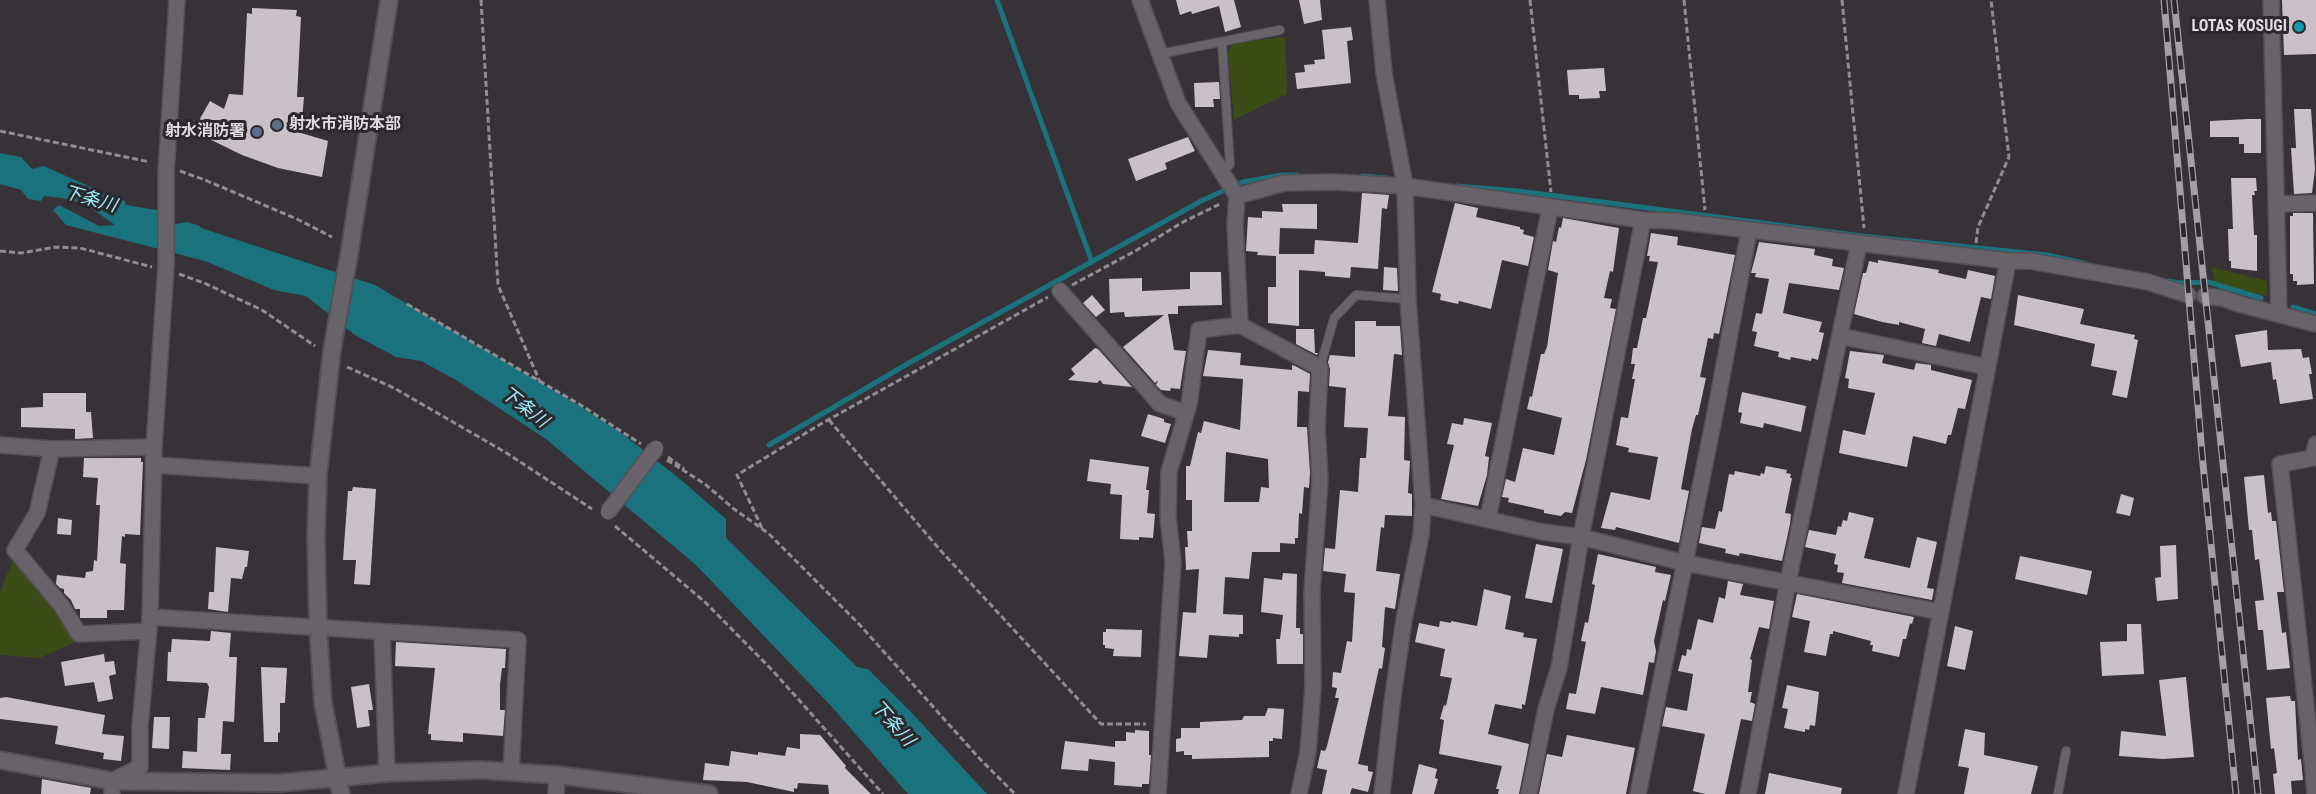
<!DOCTYPE html>
<html>
<head>
<meta charset="utf-8">
<style>
	body { margin:0 }
	canvas { display:block; background:#373138 }
</style>
</head>
<body>
<canvas width="2316" height="794"></canvas>
<script>
const context = document.querySelector('canvas').getContext('2d');
context.lineJoin = 'round';
function paint(path, color) { context.fillStyle = color; context.fill(path, 'evenodd'); }
const toPath = rows => new Path2D(rows.map(r => 'M' + r).join(''));
function strokePath(path, color, width, dash) { context.strokeStyle = color; context.lineWidth = width; context.lineCap = dash ? 'butt' : 'round'; context.setLineDash(dash || []); context.stroke(path); }
function drawText(font, color, halo, rows, align = 'center') {
  context.font = font + ' "Roboto Condensed","Noto Sans JP",sans-serif'; context.lineWidth = 6; context.setLineDash([]); context.textBaseline = 'middle'; context.strokeStyle = halo; context.fillStyle = color; for (const [text, x, y, turn = 0] of rows) {
    context.save(); context.translate(x, y); context.rotate((+turn || 0) * Math.PI / 180); context.textAlign = isNaN(turn) ? turn : align; if (halo) context.strokeText(text, 0, 0); context.fillText(text, 0, 0); context.restore();
  }
}
paint(toPath([
	[1285,37,1287,94,1234,120,1228,53,1233,43],
	[2212,267,2267,281,2267,296,2215,283],
	[14,557,79,640,40,658,0,655,0,592]
]), '#3c4c17');
paint(toPath([
	[0,153,21,157,32,169,44,166,106,194,122,196,126,205,163,211,175,224,187,222,197,225,204,229,375,285,575,403,620,432,680,479,726,519,726,538,857,667,868,669,911,712,987,794,908,794,832,707,696,565,546,439,456,380,421,361,396,357,355,335,306,296,274,290,205,261,66,225,53,210,59,205,99,226,115,225,85,204,62,198,44,196,41,201,28,199,21,190,0,184]
]), '#19727c');
strokePath(toPath([
	[997,0,1092,262],
	[1363,176,1387,178],
	[1456,186,1518,191,1862,236,2047,255,2087,264],
	[2169,281,2178,283,2208,282,2261,298],
	[2293,307,2316,314],
	[769,445,909,363,1203,200,1243,182,1282,175,1297,175]
]), '#19727c', 5);
paint(toPath([
	[1176,0,1234,0,1241,27,1225,32,1219,6,1192,14,1191,11,1180,15],
	[1299,0,1320,0,1322,20,1304,24],
	[2282,0,2316,0,2316,54,2284,55],
	[252,8,297,10,296,16,301,17,297,97,304,97,301,133,328,141,322,177,278,168,242,155,193,131,210,101,224,109,229,94,243,95,247,13,252,14],
	[1351,27,1353,40,1347,41,1351,83,1297,89,1295,73,1305,72,1304,65,1315,64,1314,60,1325,59,1322,30],
	[1604,68,1606,91,1599,91,1600,98,1579,99,1579,95,1569,95,1567,70],
	[1219,82,1220,99,1213,99,1214,107,1195,107,1194,83],
	[2294,109,2311,109,2315,169,2312,193,2294,194,2291,148,2296,148],
	[2248,119,2261,119,2261,153,2244,153,2244,144,2239,144,2239,137,2210,137,2210,121],
	[1188,137,1195,151,1165,163,1167,169,1136,181,1128,159],
	[2231,178,2256,178,2257,191,2254,191,2255,195,2252,195,2254,235,2257,235,2257,271,2231,268,2231,261,2229,261,2228,229,2233,229],
	[1362,193,1389,195,1387,209,1382,208,1378,269,1351,267,1350,278,1325,276,1325,272,1299,270,1299,326,1268,323,1268,287,1276,287,1276,256,1257,255,1258,252,1246,251,1248,217,1262,218,1262,211,1283,212,1282,204,1317,204,1317,229,1280,228,1279,254,1314,254,1315,240,1358,243],
	[1455,203,1478,208,1476,217,1520,227,1520,229,1524,230,1523,234,1534,237,1528,266,1502,260,1491,309,1459,301,1458,304,1440,300,1441,294,1432,292],
	[2293,213,2313,213,2314,284,2297,285,2297,281,2293,281,2293,274,2290,274,2290,216,2293,216],
	[1563,218,1619,228,1613,272,1610,271,1604,298,1612,299,1610,308,1616,309,1586,460,1572,513,1565,512,1561,516,1544,513,1544,510,1508,502,1509,498,1502,497,1506,479,1515,482,1523,448,1554,455,1562,418,1527,409,1530,396,1532,397,1541,354,1544,354,1547,347,1558,273,1548,270,1553,241,1556,242,1559,227,1561,228],
	[1651,233,1678,237,1677,245,1735,255,1719,334,1714,333,1713,339,1708,338,1700,377,1706,378,1698,415,1696,415,1692,429,1681,489,1689,491,1679,543,1616,527,1615,530,1601,528,1611,492,1650,500,1658,457,1628,452,1629,448,1616,445,1621,417,1628,418,1635,379,1632,379,1635,364,1631,364,1633,348,1637,348,1643,318,1646,318,1658,262,1649,261,1650,256,1647,256],
	[1759,242,1815,249,1814,255,1833,259,1832,266,1844,268,1839,290,1789,283,1783,313,1822,322,1819,332,1824,333,1818,360,1812,358,1811,361,1791,357,1790,360,1778,357,1779,352,1754,346,1757,332,1752,331,1756,313,1762,314,1769,279,1755,277,1756,273,1751,273],
	[1878,260,1939,270,1938,273,1966,279,1968,270,1995,276,1991,299,1981,297,1970,342,1939,334,1936,346,1922,343,1925,329,1899,322,1899,325,1882,322,1854,314,1863,273,1866,273,1869,261,1878,263],
	[1384,267,1397,268,1398,291,1383,290],
	[1190,272,1221,272,1222,305,1178,306,1178,314,1168,314,1174,350,1186,351,1180,389,1171,388,1170,391,1161,390,1156,385,1158,380,1155,383,1123,347,1164,315,1125,317,1124,312,1110,313,1109,279,1142,278,1142,291,1190,289],
	[1092,295,1105,310,1096,317,1083,303],
	[2018,295,2084,309,2080,324,2135,335,2134,339,2138,340,2127,398,2112,395,2117,371,2091,366,2095,344,2014,325],
	[1355,321,1376,321,1376,326,1400,326,1402,355,1394,354,1388,416,1405,417,1404,460,1410,461,1408,493,1412,494,1412,516,1385,515,1384,528,1381,527,1376,571,1400,574,1395,609,1385,607,1382,647,1385,648,1382,669,1379,668,1358,764,1368,766,1368,771,1373,772,1368,792,1352,788,1350,794,1322,794,1327,770,1317,768,1321,750,1325,751,1327,746,1339,698,1335,698,1337,688,1332,687,1333,672,1341,673,1347,641,1352,642,1355,593,1344,592,1346,574,1323,571,1325,548,1335,549,1340,490,1358,492,1360,458,1366,458,1368,428,1344,427,1346,388,1329,386,1330,369,1328,362,1330,355,1355,357],
	[1296,329,1314,329,1315,353,1318,353,1317,355,1296,344],
	[2267,330,2268,350,2301,349,2303,358,2309,357,2312,374,2309,374,2313,399,2280,404,2276,379,2273,380,2271,362,2241,367,2235,335],
	[1095,348,1098,349,1132,387,1103,384,1100,380,1097,383,1068,380,1075,374,1071,369],
	[1208,350,1241,353,1240,365,1292,370,1292,365,1295,366,1310,374,1309,392,1298,391,1297,427,1307,427,1310,473,1309,488,1304,487,1302,514,1299,513,1298,538,1295,538,1295,544,1280,543,1280,552,1252,552,1249,579,1225,577,1223,614,1243,615,1243,634,1239,634,1239,637,1209,635,1207,658,1179,656,1183,612,1196,613,1199,569,1186,570,1185,547,1188,547,1187,531,1192,531,1192,500,1186,500,1186,466,1190,466,1198,432,1201,433,1204,421,1240,430,1243,379,1203,376],
	[1226,452,1268,459,1269,488,1261,487,1259,502,1224,502],
	[1850,351,1884,355,1882,363,1914,370,1916,363,1931,365,1931,370,1972,380,1965,409,1958,408,1951,435,1948,435,1946,444,1913,436,1907,467,1839,453,1843,430,1865,435,1875,393,1848,388,1849,379,1845,378],
	[1742,392,1806,406,1801,432,1764,423,1763,428,1740,423,1742,413,1738,412],
	[43,393,86,393,86,412,91,412,93,438,75,439,75,429,21,427,21,408,43,407],
	[1148,414,1164,419,1164,422,1171,424,1165,443,1141,436],
	[1464,418,1492,423,1485,456,1489,457,1487,475,1478,506,1441,499,1454,445,1447,444,1452,423,1463,425],
	[84,458,141,458,141,462,143,462,140,535,125,534,125,537,122,536,120,563,126,564,124,610,107,610,107,618,80,618,80,609,75,609,71,600,64,593,64,589,60,588,56,584,57,575,85,578,86,572,93,571,94,560,97,561,100,505,96,505,98,478,83,477],
	[1090,459,1149,467,1146,490,1149,490,1147,513,1155,514,1153,538,1139,537,1139,540,1120,539,1122,495,1110,494,1111,484,1087,481],
	[1766,466,1787,470,1786,473,1791,474,1790,478,1792,478,1785,513,1791,514,1790,524,1782,561,1740,553,1739,556,1725,553,1726,549,1699,543,1702,527,1715,529,1719,511,1722,512,1729,474,1734,475,1735,471,1760,476,1761,473,1764,474],
	[2264,475,2268,513,2271,512,2272,521,2276,521,2284,592,2277,592,2282,633,2286,632,2290,668,2267,670,2263,630,2258,630,2255,601,2264,600,2259,559,2255,560,2252,530,2249,530,2244,477],
	[353,487,376,489,370,585,354,584,356,560,343,560,348,491,352,491],
	[2121,494,2134,498,2130,516,2116,513],
	[1849,512,1874,518,1864,558,1910,568,1917,537,1937,542,1927,588,1934,589,1932,600,1842,583,1844,573,1837,572,1838,565,1834,564,1836,554,1805,547,1809,530,1836,535,1838,526,1841,527,1843,520,1847,521],
	[58,518,72,520,71,535,57,534],
	[1536,544,1563,549,1552,603,1525,598],
	[2176,545,2178,599,2157,601,2155,578,2161,577,2160,546],
	[216,547,249,551,247,567,245,567,242,579,231,578,228,612,208,609,209,592,214,592],
	[1598,554,1656,567,1655,572,1671,575,1665,601,1663,600,1654,641,1656,651,1654,663,1649,662,1643,695,1601,687,1595,714,1566,709,1569,693,1576,694,1586,642,1581,641,1585,622,1588,623,1595,585,1592,584],
	[2020,556,2092,571,2087,595,2015,579],
	[1283,573,1297,574,1296,628,1300,628,1300,634,1303,634,1303,664,1277,664,1276,639,1280,639,1283,615,1261,612,1264,578,1282,580],
	[1728,581,1743,584,1740,595,1774,601,1769,629,1759,627,1750,659,1752,660,1748,692,1752,692,1750,702,1755,704,1752,721,1741,719,1725,794,1705,794,1693,791,1705,734,1662,726,1666,707,1687,711,1693,674,1678,671,1682,655,1686,656,1687,649,1691,650,1698,619,1713,623,1719,597,1725,599],
	[1484,589,1511,596,1505,629,1524,633,1523,637,1537,639,1525,705,1522,704,1522,709,1495,704,1488,734,1529,744,1519,794,1498,794,1499,789,1496,789,1502,766,1439,754,1444,720,1440,719,1444,705,1446,706,1452,678,1440,676,1445,649,1415,642,1419,623,1439,627,1440,621,1451,623,1451,621,1477,626],
	[1797,594,1914,617,1912,624,1910,623,1906,639,1903,639,1899,657,1872,651,1873,645,1870,645,1871,641,1833,631,1833,634,1830,634,1826,656,1804,652,1810,621,1792,617],
	[2127,624,2141,624,2144,674,2102,676,2100,642,2127,641],
	[1955,626,1973,631,1965,670,1947,666],
	[1106,629,1142,630,1141,657,1113,656,1114,649,1105,648,1105,645,1103,645,1103,632,1106,632],
	[211,631,231,633,229,657,237,657,234,722,223,721,221,754,231,754,230,770,182,768,183,751,197,752,198,718,205,718,209,687,207,683,167,681,168,652,171,652,172,639,210,641],
	[396,642,506,649,505,668,502,668,500,684,500,710,505,710,503,736,463,733,463,742,431,740,431,734,428,734,435,668,395,666],
	[104,654,105,662,114,661,116,674,109,676,113,699,98,702,94,682,65,686,61,662],
	[261,667,287,668,285,703,280,703,280,732,278,733,278,742,264,742],
	[2186,677,2194,757,2163,759,2119,756,2121,731,2166,736,2159,680],
	[369,684,373,710,368,710,370,726,357,728,351,687],
	[1787,685,1819,692,1815,726,1810,725,1809,730,1805,729,1805,732,1784,728,1788,709,1782,708],
	[2290,696,2291,701,2295,701,2298,760,2301,759,2303,780,2291,781,2292,794,2275,794,2273,774,2277,773,2274,748,2271,749,2266,698],
	[6,697,105,715,102,734,124,736,121,761,103,759,104,753,55,744,58,726,0,719,0,698],
	[1268,708,1284,709,1282,739,1273,738,1273,741,1269,741,1269,757,1192,759,1192,755,1184,755,1184,751,1176,752,1176,739,1181,738,1181,728,1200,728,1200,722,1242,720,1244,716,1265,716],
	[154,717,170,717,169,749,152,748],
	[1965,729,1985,733,1984,755,2038,766,2031,794,1964,794,1969,768,1958,766],
	[1135,730,1149,731,1149,755,1151,755,1149,784,1142,784,1142,787,1114,785,1115,762,1089,759,1088,771,1061,769,1065,741,1115,747,1115,741,1126,741,1126,732,1135,733],
	[800,734,820,735,846,766,845,768,871,794,829,794,828,785,798,783,797,789,794,788,794,792,747,782,703,780,705,763,729,766,731,751,758,755,758,752,785,756,787,747,800,749],
	[1567,735,1635,748,1626,794,1539,794,1547,754,1562,757],
	[1419,764,1437,769,1435,778,1438,779,1434,794,1412,794],
	[1769,773,1842,788,1841,794,1765,794],
	[42,779,91,788,90,794,41,794]
]), '#cac1c8');
const service = toPath([
	[1160,54,1280,30],
	[1220,171,1230,165,1222,42],
	[1320,368,1334,318,1356,295,1408,299],
	[2058,794,2066,751]
]);
const minor = toPath([
	[1140,0,1178,103,1237,196,1235,224,1240,325],
	[1377,0,1384,73,1405,186,1408,299,1423,505,1421,535,1404,620,1392,703,1382,794],
	[2271,0,2279,313],
	[1237,196,1284,183,1334,182,1405,186,1643,220,1674,221,2008,261,2030,261,2148,282,2188,295],
	[2277,204,2316,203],
	[1060,291,1160,404,1186,413],
	[2205,296,2222,298,2239,304,2316,324],
	[1840,336,1987,367],
	[2316,444,2313,458,2280,464,2313,770,2316,770],
	[0,445,52,449,154,447],
	[52,449,37,513,15,550,61,605,79,634,148,631],
	[154,465,318,476],
	[1423,505,1543,532,1581,537,1685,563,1941,612],
	[1488,519,1550,208],
	[150,617,518,640,511,772],
	[382,632,387,773],
	[2313,770,2315,794],
	[112,794,112,781,140,767,140,726,150,617,154,447,166,266,166,173,177,0],
	[556,794,557,775],
	[1158,794,1173,562,1168,516,1169,472,1189,404,1199,330,1240,325,1320,368,1317,426,1320,480,1312,591,1313,687,1308,752,1299,794],
	[1529,794,1546,709,1559,668,1581,537,1643,220],
	[1638,794,1714,419,1749,231],
	[1748,794,1788,582,1859,244],
	[1906,794,2008,261]
]);
const tertiary = toPath([
	[0,760,112,781,280,783,387,773,481,770,557,775,709,794],
	[341,794,323,703,318,627,316,537,318,476,332,350,349,255,389,0]
]);
strokePath(service, '#544f55', 10);
strokePath(minor, '#544f55', 18);
strokePath(tertiary, '#544f55', 20);
strokePath(toPath([
	[481,0,498,285,540,382],
	[1530,0,1551,192],
	[1684,0,1705,210],
	[1842,0,1864,228],
	[0,131,150,162],
	[180,171,205,180,297,219,332,237],
	[1976,243,1978,227,2009,157,1991,0],
	[0,251,21,253,56,247,80,248,152,267],
	[179,274,204,283,262,310,315,346],
	[1072,285,1137,250,1183,222,1222,203],
	[407,304,579,404,641,444],
	[347,367,394,388,505,452,592,509],
	[829,420,941,551,1101,724,1146,724],
	[668,457,684,469],
	[667,460,705,484,734,509,768,533,859,624,979,758,1015,794],
	[615,526,705,602,773,671,883,794],
	[762,528,737,475,819,425,1048,297]
]), '#908c91', 3, [6, 3]);
strokePath(service, '#68626a', 8);
strokePath(minor, '#68626a', 15);
strokePath(tertiary, '#68626a', 16);
const rail = toPath([
	[2164,0,2202,454,2236,794],
	[2174,0,2258,794]
]);
strokePath(rail, '#a39fa4', 7);
strokePath(rail, '#2d272e', 4.5, [14]);
const minorBridge = toPath([
	[608,512,656,448]
]);
strokePath(minorBridge, '#544f55', 18, []);
strokePath(minorBridge, '#68626a', 15);
for (const [x, y, r, color] of [
	[2299,27,6,"#0f9aa8"],
	[277,125,6,"#5c6f8a"],
	[257,132,6,"#5c6f8a"]
]) { const dot = new Path2D(); dot.arc(x, y, r, 0, 2 * Math.PI); context.fillStyle = color; context.fill(dot); strokePath(dot, '#2d272e', 2); }
drawText('bold 16px', '#dedbdf', '#2d272e', [
	["LOTAS KOSUGI",2287,27],
	["射水市消防本部",289,125,"left"],
	["射水消防署",245,132]
], 'right');
drawText('italic 18px', '#97f1fc', '#2d272e', [
	["下条川",90,200,16],
	["下条川",524,408,38],
	["下条川",892,724,48]
]);
</script>
</body>
</html>
